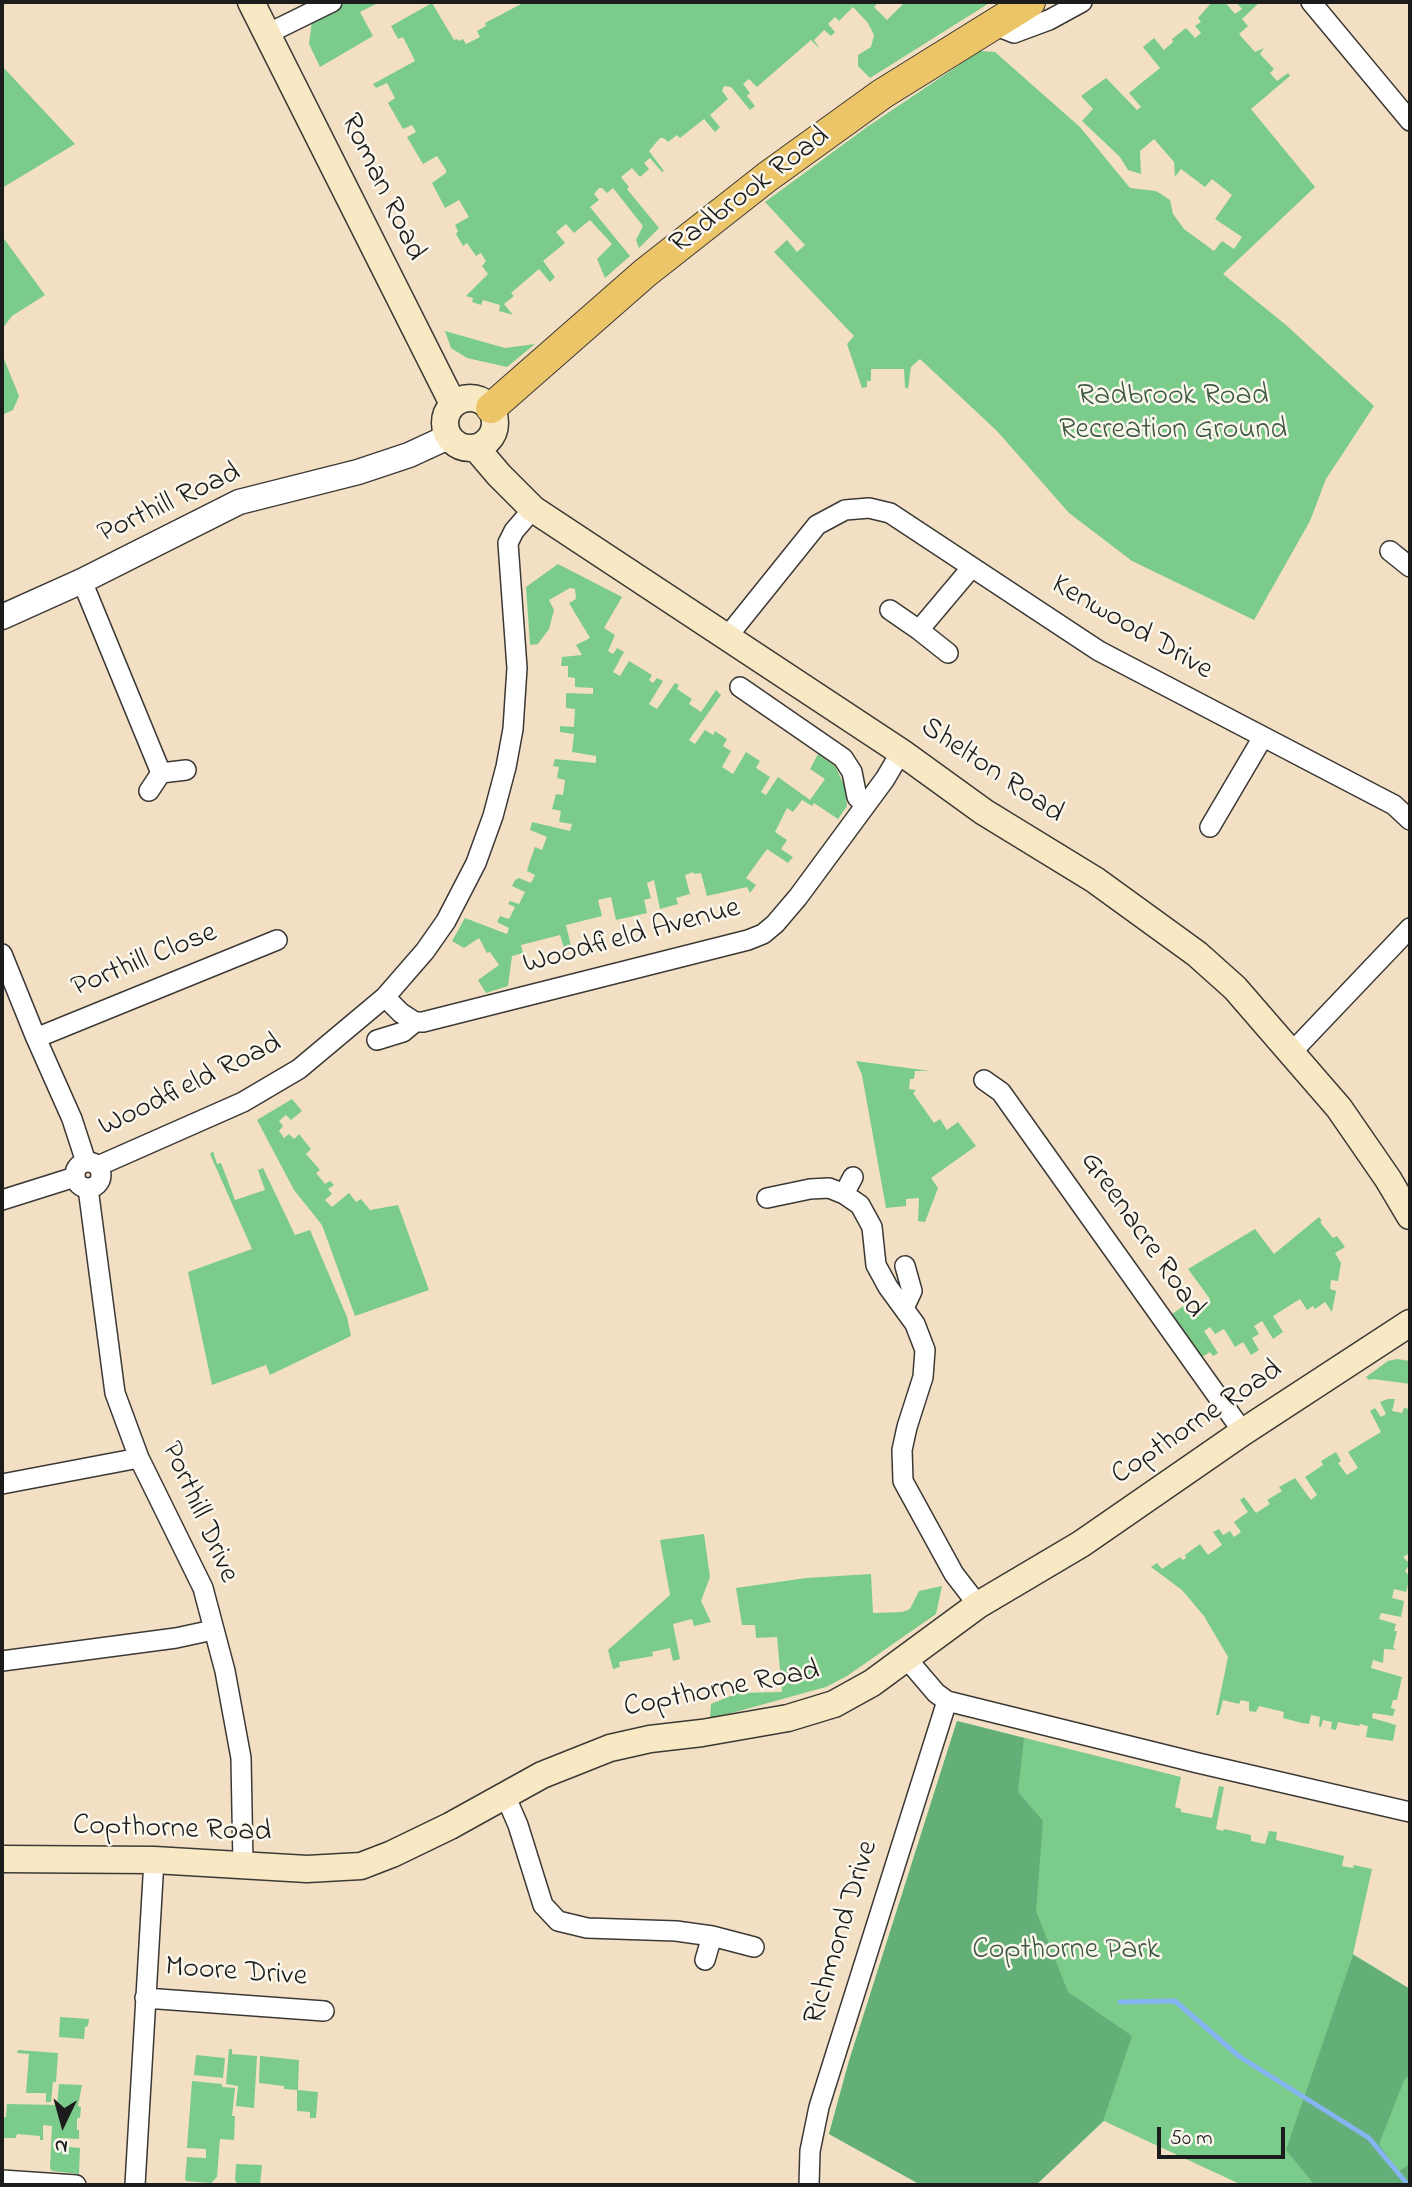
<!DOCTYPE html>
<html>
<head>
<meta charset="utf-8">
<style>
	body { margin:0 }
	#map { position:relative; width:1412px; height:2187px; overflow:hidden; background:#f3e0c4; font-family:"Indie Flower",sans-serif }
	canvas { display:block }
	.frame { position:absolute; inset:0; border:4px solid #1c1c1c; pointer-events:none }
	.north { position:absolute; left:28px; top:2089px; width:70px; height:70px; -webkit-text-stroke:5px #fbf7ec; paint-order:stroke; rotate:185deg; font-size:19px; font-weight:700; line-height:28px; text-align:center; color:#1c1c1c }
	.north::after { content:''; display:block; margin:auto; width:24px; height:32px; background:#1c1c1c; clip-path:polygon(50% 0,100% 100%,50% 72%,0 100%) }
	.scale { position:absolute; left:1157px; top:2127px; width:128px; height:32px; box-sizing:border-box; border:4px solid #1c1c1c; border-top:0; padding-left:9px; font-size:21px; line-height:24px; white-space:nowrap; color:#1c1c1c; -webkit-text-stroke:5px #fbf7ec; paint-order:stroke }
</style>
</head>
<body>
<div id="map">
<canvas width="1412" height="2187"></canvas>
<div class="frame"></div>
<div class="north">N</div>
<div class="scale">50 m</div>
</div>
<script>
const context = document.querySelector('canvas').getContext('2d');
context.lineJoin = 'round';
function paint(path, color) { context.fillStyle = color; context.fill(path, 'evenodd'); }
const toPath = rows => new Path2D(rows.map(r => 'M' + r).join(''));
function strokePath(path, color, width, dash) { context.strokeStyle = color; context.lineWidth = width; context.lineCap = dash ? 'butt' : 'round'; context.setLineDash(dash || []); context.stroke(path); }
function drawText(font, color, halo, rows, align = 'center') {
  context.font = font + ' "Indie Flower",sans-serif'; context.lineWidth = 5; context.setLineDash([]); context.textBaseline = 'middle'; context.strokeStyle = halo; context.fillStyle = color; for (const [text, x, y, turn = 0] of rows) {
    context.save(); context.translate(x, y); context.rotate((+turn || 0) * Math.PI / 180); context.textAlign = isNaN(turn) ? turn : align; if (halo) context.strokeText(text, 0, 0); context.fillText(text, 0, 0); context.restore();
  }
}
paint(toPath([
	[348,2,380,2,360,12,373,36,320,67,309,44,312,20],
	[525,2,879,2,874,7,887,20,905,2,991,2,870,78,858,66,858,55,871,47,874,35,868,23,853,7,839,21,835,17,828,24,835,32,831,36,824,30,814,40,820,49,811,40,757,87,749,79,743,84,750,93,747,96,755,106,750,110,731,87,724,86,722,91,728,99,710,115,720,127,715,132,704,119,680,138,677,135,668,142,664,138,660,138,649,151,664,171,662,172,650,158,644,163,649,169,640,177,632,168,621,177,629,187,627,189,659,228,639,248,636,240,643,226,613,188,607,193,602,188,599,188,594,194,599,200,590,207,630,256,605,278,597,259,612,244,590,220,574,233,566,224,556,232,565,243,543,261,555,277,550,282,539,269,511,293,514,296,504,304,513,315,499,311,500,305,483,300,481,305,472,302,473,298,466,296,488,274,482,266,486,261,481,253,476,256,467,243,463,246,456,234,458,231,455,225,469,217,459,200,445,208,432,183,446,173,446,170,437,156,423,164,407,137,416,132,412,125,403,129,388,103,395,98,387,83,376,88,373,84,415,61,403,37,398,39,391,26,432,3,454,40,457,39,459,41,463,39,466,44,480,37,477,31,486,26,485,23],
	[1212,2,1225,2,1235,14,1242,9,1236,2,1260,2,1242,19,1248,26,1239,34,1255,52,1264,48,1260,54,1274,69,1270,73,1277,81,1288,73,1290,76,1251,109,1315,187,1223,274,1286,325,1374,406,1326,479,1310,521,1254,620,1132,561,1069,513,997,431,920,359,911,367,908,389,905,387,904,369,871,369,871,381,867,381,867,387,862,388,847,344,854,336,774,252,787,240,797,252,805,245,765,202,867,127,980,51,995,52,1080,127,1130,188,1156,191,1170,200,1173,214,1184,229,1214,251,1222,241,1234,249,1242,237,1215,219,1232,195,1212,179,1205,187,1181,169,1175,177,1174,162,1154,139,1140,151,1141,174,1128,170,1120,157,1082,121,1093,109,1081,96,1106,78,1137,110,1141,107,1129,93,1160,68,1143,47,1154,38,1164,50,1173,42,1172,39,1186,28,1195,38,1201,33,1195,26,1201,22,1198,18],
	[2,66,75,144,2,188],
	[2,236,45,295,12,316,2,329],
	[445,331,505,348,535,344,507,367,467,358,451,348],
	[2,354,19,396,13,410,2,415],
	[558,564,622,597,604,628,615,635,608,651,613,654,617,648,624,652,613,672,620,676,629,661,652,675,649,680,653,683,657,678,663,681,649,704,657,709,675,683,679,685,677,689,692,699,689,704,701,712,716,690,721,695,689,740,695,744,705,730,713,735,715,731,727,739,723,746,731,751,722,767,733,774,746,752,760,761,756,768,770,777,761,792,766,795,778,777,810,800,825,779,810,769,818,754,835,766,845,787,847,806,838,819,814,803,812,806,802,800,793,812,787,808,775,832,787,840,781,849,793,857,788,863,767,849,746,878,756,885,750,893,747,887,707,896,701,873,694,874,693,872,685,875,690,894,676,898,678,904,660,909,654,880,647,883,651,898,644,900,647,913,616,920,611,897,598,900,602,916,566,925,571,946,564,948,560,935,521,945,523,953,512,956,508,986,486,993,478,980,499,965,490,952,487,953,479,938,464,948,452,941,465,918,507,934,509,928,497,922,500,916,509,919,515,907,508,904,510,901,519,904,525,892,512,886,515,880,519,878,531,883,535,875,527,871,529,864,535,847,542,850,547,837,530,830,532,822,570,831,572,824,559,822,561,811,552,809,556,794,563,795,565,780,557,778,559,767,553,766,555,759,596,763,596,756,572,752,574,734,560,732,560,726,574,727,575,709,566,708,566,693,593,694,593,688,575,687,575,678,568,677,568,666,561,666,562,657,582,655,576,645,590,638,569,603,576,599,575,589,570,588,549,600,554,610,549,629,538,644,530,645,526,587],
	[856,1061,930,1071,915,1071,914,1079,910,1079,909,1089,916,1090,913,1093,934,1123,940,1119,947,1130,958,1122,976,1146,931,1178,938,1188,925,1222,918,1221,919,1198,906,1199,906,1206,886,1208,862,1075],
	[292,1099,302,1111,291,1120,286,1115,279,1121,283,1126,279,1131,284,1138,289,1134,294,1139,299,1134,311,1149,306,1154,320,1170,316,1173,325,1184,330,1181,334,1185,328,1189,332,1194,325,1200,332,1207,349,1193,356,1202,361,1199,370,1210,398,1205,429,1290,355,1316,322,1225,294,1190,257,1120],
	[213,1151,217,1164,221,1163,235,1200,265,1190,258,1170,263,1168,295,1235,310,1230,347,1317,351,1336,270,1375,266,1365,212,1385,188,1272,252,1249,210,1154],
	[1319,1217,1322,1221,1320,1222,1333,1238,1337,1236,1345,1247,1335,1253,1341,1263,1338,1281,1331,1280,1330,1289,1336,1291,1332,1312,1325,1302,1315,1309,1313,1306,1307,1310,1300,1299,1273,1316,1283,1332,1273,1339,1262,1321,1254,1326,1259,1334,1252,1338,1259,1350,1251,1355,1243,1342,1235,1347,1224,1329,1215,1334,1210,1327,1204,1331,1218,1353,1213,1356,1210,1352,1202,1357,1172,1314,1185,1305,1189,1312,1210,1299,1188,1269,1255,1229,1274,1254],
	[1397,1359,1410,1361,1410,1384,1373,1379,1369,1380,1366,1377,1388,1361],
	[1388,1399,1395,1399,1392,1411,1402,1413,1404,1408,1410,1409,1410,1553,1403,1557,1410,1564,1405,1571,1410,1577,1406,1592,1394,1589,1392,1598,1404,1601,1401,1617,1381,1613,1379,1619,1396,1624,1394,1631,1397,1631,1393,1648,1396,1650,1384,1649,1383,1663,1373,1660,1371,1668,1402,1677,1397,1700,1393,1700,1391,1708,1395,1709,1393,1716,1373,1713,1372,1718,1396,1725,1393,1741,1366,1737,1368,1726,1360,1724,1359,1726,1338,1722,1336,1730,1331,1729,1332,1722,1323,1720,1321,1727,1319,1727,1320,1717,1311,1715,1309,1724,1302,1723,1283,1718,1284,1712,1259,1706,1256,1712,1249,1711,1249,1702,1241,1700,1239,1704,1223,1700,1219,1715,1216,1715,1228,1657,1204,1616,1182,1590,1151,1567,1157,1563,1162,1569,1180,1557,1183,1560,1186,1558,1185,1555,1200,1544,1208,1555,1222,1545,1213,1532,1219,1529,1223,1535,1230,1531,1234,1537,1241,1532,1234,1522,1248,1512,1240,1500,1244,1497,1256,1513,1270,1504,1267,1500,1282,1491,1279,1487,1295,1478,1311,1500,1317,1495,1305,1477,1323,1465,1321,1461,1336,1452,1341,1461,1338,1463,1347,1475,1358,1468,1348,1452,1381,1432,1370,1411,1375,1408,1381,1417,1386,1414,1380,1402],
	[704,1534,710,1577,701,1601,711,1622,694,1626,692,1619,673,1624,680,1659,673,1661,670,1648,652,1652,653,1656,619,1662,620,1667,613,1669,608,1650,670,1595,660,1540],
	[871,1574,873,1613,902,1612,910,1609,919,1591,942,1586,936,1614,847,1676,826,1687,710,1719,711,1704,738,1693,782,1692,777,1637,756,1638,755,1625,742,1625,736,1588,806,1578],
	[957,1721,1181,1777,1175,1807,1181,1809,1181,1812,1212,1818,1219,1786,1224,1787,1216,1829,1223,1831,1224,1829,1251,1835,1251,1841,1265,1844,1269,1831,1277,1832,1276,1840,1344,1856,1342,1866,1353,1868,1354,1865,1372,1869,1353,1954,1410,1989,1410,2185,1242,2185,1104,2121,1036,2185,921,2185,829,2134,849,2061],
	[60,2017,89,2019,88,2026,85,2027,84,2039,59,2037],
	[229,2049,232,2049,232,2054,257,2056,254,2108,236,2106,238,2086,226,2084],
	[18,2050,58,2053,56,2082,53,2082,51,2102,46,2102,46,2093,26,2093,29,2054,17,2053],
	[196,2055,225,2058,223,2078,194,2075],
	[260,2056,299,2060,298,2090,318,2092,316,2118,310,2118,310,2112,297,2111,297,2090,284,2089,284,2086,259,2083],
	[192,2081,222,2084,222,2087,235,2088,232,2116,235,2116,234,2140,220,2139,217,2177,211,2183,186,2181,185,2179,187,2157,206,2158,206,2149,187,2148],
	[59,2084,82,2085,78,2106,81,2107,80,2118,77,2118,77,2130,79,2130,79,2139,57,2138,56,2146,80,2148,79,2174,52,2171,50,2168,52,2126,43,2125,43,2140,40,2140,40,2136,17,2134,16,2138,2,2138,2,2118,6,2117,7,2104,57,2105],
	[236,2164,262,2165,260,2185,238,2185,235,2180]
]), '#7bcb8b');
paint(toPath([
	[957,1721,1024,1738,1018,1792,1043,1821,1036,1911,1068,1992,1132,2036,1103,2121,1036,2185,921,2185,829,2134,849,2061],
	[1353,1955,1410,1989,1410,2077,1405,2078,1379,2144,1398,2172,1410,2164,1410,2185,1315,2185,1286,2150]
]), '#64af77');
strokePath(toPath([
	[1120,2002,1175,2001,1240,2057,1369,2138,1408,2185]
]), '#85b4f0', 5);
const minor = toPath([
	[1311,2,1410,121],
	[994,25,1014,33,1049,20,1082,2],
	[267,34,332,2],
	[1390,551,1410,567],
	[82,581,161,773,149,791],
	[890,610,919,630],
	[727,637,817,525,845,510,869,508,890,513,1099,651,1394,805,1410,820],
	[948,653,919,630,972,567],
	[740,687,843,758,852,772,857,797,865,805],
	[161,773,186,770],
	[1210,827,1263,737],
	[2,954,36,1038,72,1119,86,1162],
	[385,997,401,1013,415,1022,423,1022,748,940,763,934,775,924,798,897,885,779,901,752],
	[36,1038,277,940],
	[377,1040,403,1032,415,1022],
	[1292,1052,1410,928],
	[984,1080,1001,1092,1243,1432],
	'75 1175a13 13 0 1 1 26 0a13 13 0 1 1-26 0Z',
	[98,1166,243,1102,299,1069,385,997,425,951,446,921,476,863,493,816,506,767,513,729,517,668,508,543,514,531,533,509],
	[88,1188,115,1393,139,1458,203,1588,225,1671,241,1758,243,1864],
	[844,1194,853,1177],
	[767,1198,810,1189,829,1188,844,1194,860,1205,872,1227,876,1265,888,1287,915,1324,925,1350,923,1377,907,1427,902,1450,903,1481,954,1574,978,1605],
	[2,1200,75,1177],
	[904,1308,912,1291,905,1266],
	[2,1484,139,1458],
	[907,1659,936,1693,947,1701,1198,1763,1410,1812],
	[2,1661,176,1638,213,1630],
	[505,1795,518,1825,543,1905,558,1921,587,1928,676,1931,712,1936,754,1947],
	[705,1960,712,1936],
	[145,1998,324,2011],
	[2,2180,76,2185],
	[135,2185,154,1860],
	[809,2185,810,2151,819,2107,947,1701]
]);
const tertiary = toPath([
	[2,617,82,581,239,502,358,472,409,455,448,437]
]);
const secondary = toPath([
	[251,2,453,404],
	'445 423a25 25 0 1 1 50 0a25 25 0 1 1-50 0Z',
	[476,448,499,475,533,509,901,752,984,812,1095,880,1197,954,1235,988,1339,1108,1388,1179,1410,1216],
	[2,1859,154,1860,307,1869,361,1866,392,1854,450,1826,542,1775,610,1748,650,1739,702,1733,788,1718,834,1704,872,1683,978,1605,1081,1544,1243,1432,1410,1323]
]);
const primary = toPath([
	[491,408,645,273,767,177,882,94,1030,2]
]);
strokePath(minor, '#3c3935', 22);
strokePath(tertiary, '#3c3935', 27);
strokePath(secondary, '#3c3935', 29);
strokePath(primary, '#3c3935', 32);
strokePath(minor, '#fff', 19);
strokePath(tertiary, '#fff', 24);
strokePath(secondary, '#f8e8c3', 26);
strokePath(primary, '#edc569', 30);
drawText('30px', '#1c1c1c', '#fbf7ec', [
	["Roman Road",381,188,64],
	["Radbrook Road",751,192,-37],
	["Porthill Road",170,505,-25],
	["Kenwood Drive",1131,629,30],
	["Shelton Road",991,772,34],
	["Woodfield Avenue",632,938,-15],
	["Porthill Close",145,962,-22],
	["Woodfield Road",191,1087,-26],
	["Greenacre Road",1141,1236,55],
	["Copthorne Road",1198,1424,-34],
	["Porthill Drive",198,1513,66],
	["Copthorne Road",722,1691,-11],
	["Copthorne Road",172,1831,2],
	["Richmond Drive",843,1933,-73],
	["Moore Drive",236,1974,4]
]);
drawText('30px', '#3d5943', '#fbf7ec', [
	["Radbrook Road",1173,398],
	["Recreation Ground",1173,432],
	["Copthorne Park",1066,1952]
]);
</script>
</body>
</html>
